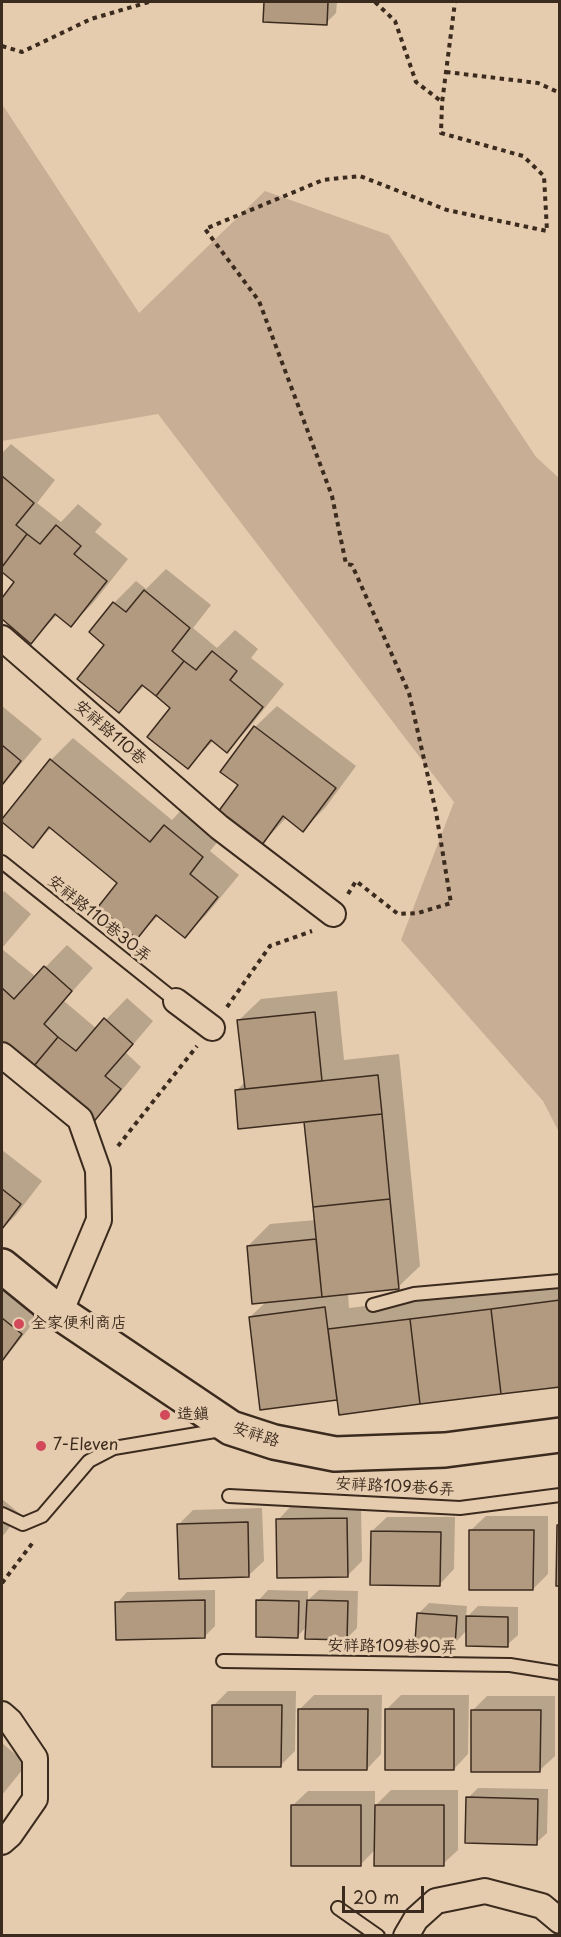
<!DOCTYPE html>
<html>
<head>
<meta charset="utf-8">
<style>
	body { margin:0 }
	#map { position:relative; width:561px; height:1937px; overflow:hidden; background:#e6ccae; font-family:"Playpen Sans",sans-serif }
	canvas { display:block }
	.frame { position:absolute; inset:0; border:3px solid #3b2a1e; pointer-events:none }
	.scale { position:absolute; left:342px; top:1886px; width:82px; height:27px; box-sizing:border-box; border:3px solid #3b2a1e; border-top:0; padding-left:8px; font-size:18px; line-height:21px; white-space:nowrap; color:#3b2a1e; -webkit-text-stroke:4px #e6ccae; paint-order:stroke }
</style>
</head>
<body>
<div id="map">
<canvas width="561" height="1937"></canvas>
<div class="frame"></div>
<div class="scale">20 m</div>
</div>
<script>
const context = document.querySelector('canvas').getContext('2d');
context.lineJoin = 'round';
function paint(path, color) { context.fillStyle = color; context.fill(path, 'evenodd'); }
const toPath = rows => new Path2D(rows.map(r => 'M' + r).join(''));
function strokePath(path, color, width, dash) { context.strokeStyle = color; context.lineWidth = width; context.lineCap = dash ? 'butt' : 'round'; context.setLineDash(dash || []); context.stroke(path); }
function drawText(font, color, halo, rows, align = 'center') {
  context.font = font + ' "Playpen Sans","LXGW WenKai TC",sans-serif'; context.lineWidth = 6; context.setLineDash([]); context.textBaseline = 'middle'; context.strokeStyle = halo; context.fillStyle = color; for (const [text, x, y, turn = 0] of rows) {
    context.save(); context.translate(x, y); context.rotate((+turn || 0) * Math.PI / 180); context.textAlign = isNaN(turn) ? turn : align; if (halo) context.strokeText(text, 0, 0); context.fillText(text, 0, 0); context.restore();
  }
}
paint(toPath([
	[2,104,139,313,265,191,389,235,536,457,559,478,559,1132,543,1101,401,940,454,802,158,414,2,441]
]), '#c7ae94');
paint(toPath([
	[266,2,337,2,336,13,326,23,265,20],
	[11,444,55,480,37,503,61,522,78,504,102,524,95,532,128,559,93,603,71,625,58,614,31,642,2,617,2,600,16,582,2,570,2,453],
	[166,569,211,605,193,628,217,648,235,630,258,649,251,658,284,684,248,729,227,751,214,740,188,767,172,708,145,685,119,711,106,645,91,632,114,603,136,581,146,589],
	[2,706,42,739,2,786],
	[277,706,356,766,325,808,303,830,287,817,259,847,240,785,255,727],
	[73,738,172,820,187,804,224,834,210,851,239,875,206,915,185,936,159,915,137,937,119,883,52,827,33,846,51,760],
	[4,891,31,914,2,948,2,894],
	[67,945,93,968,64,1001,97,1029,127,998,153,1021,126,1053,141,1067,113,1101,91,1123,2,1047,2,949,36,977],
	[337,991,344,1060,399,1054,420,1266,398,1287,348,1293,349,1308,560,1282,560,1385,338,1398,261,1408,250,1317,267,1301,248,1246,270,1224,316,1220,306,1121,236,1091,245,1082,239,1020,261,999],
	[2,1150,42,1181,16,1215,2,1229],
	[2,1280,42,1312,2,1362],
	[2,1499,20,1514,2,1537],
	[361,1504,362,1561,347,1576,278,1520,292,1505],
	[262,1508,264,1561,249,1575,178,1525,193,1510],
	[486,1516,548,1516,548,1574,533,1589,471,1530],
	[387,1517,455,1517,454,1569,440,1584,372,1531],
	[215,1590,215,1626,205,1636,117,1603,127,1592],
	[268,1590,308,1591,308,1600,319,1590,358,1591,357,1628,346,1639,307,1626,297,1637,258,1601],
	[429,1603,467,1606,466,1618,478,1606,518,1607,518,1635,507,1645,467,1630,455,1643,418,1614],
	[228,1691,296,1691,295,1751,281,1765,213,1706],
	[314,1695,382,1695,381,1754,367,1769,299,1710],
	[401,1695,469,1695,468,1754,454,1769,386,1710],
	[487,1696,555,1696,555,1756,540,1770,472,1711],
	[2,1743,27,1764,2,1795],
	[478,1788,548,1789,547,1833,536,1843,468,1798],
	[391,1790,458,1790,458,1850,443,1864,376,1849,360,1865,293,1805,308,1791,375,1791,375,1806]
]), '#0003');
const building = toPath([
	[264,2,328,2,327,25,263,22,264,2],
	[2,476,34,503,16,525,27,534,2,567,2,476],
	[56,525,81,546,74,554,107,581,71,627,55,614,31,644,2,619,2,598,14,582,2,572,2,567,27,534,40,544,56,525],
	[144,590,190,628,172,651,184,661,156,696,142,685,119,713,77,679,104,645,89,632,113,602,126,612,144,590],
	[212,651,237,671,230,680,263,707,227,753,211,740,188,769,147,737,170,708,156,696,184,661,196,670,212,651],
	[254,726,336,788,303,832,283,816,259,849,215,816,238,785,220,772,254,726],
	[2,745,21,761,2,785,2,745],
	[50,759,150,842,164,825,203,857,190,874,218,897,185,938,156,915,137,939,98,907,117,883,49,827,33,848,2,822,2,819,50,759],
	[44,966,72,991,44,1024,58,1037,29,1072,2,1049,2,988,14,999,44,966],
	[315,1012,322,1081,245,1089,237,1020,315,1012],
	[104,1018,133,1044,105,1076,121,1089,91,1125,29,1072,58,1037,76,1051,104,1018],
	[378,1075,382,1114,238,1129,235,1090,378,1075],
	[382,1114,390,1199,313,1207,304,1122,382,1114],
	[2,1189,21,1204,2,1229,2,1189],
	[390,1199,399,1289,322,1297,313,1207,390,1199],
	[316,1239,322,1297,252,1304,247,1246,316,1239],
	[560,1300,560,1387,501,1394,491,1309,560,1300],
	[325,1307,337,1400,260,1410,249,1317,325,1307],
	[491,1309,501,1394,420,1404,410,1319,491,1309],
	[2,1318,22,1334,2,1361,2,1318],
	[410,1319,420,1404,339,1415,328,1329,410,1319],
	[347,1518,348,1577,277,1578,276,1519,347,1518],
	[248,1522,249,1577,179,1579,177,1524,248,1522],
	[557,1525,560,1525,560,1586,556,1586,557,1525],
	[469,1530,534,1530,533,1590,469,1590,469,1530],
	[371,1531,441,1532,440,1586,370,1585,371,1531],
	[205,1600,205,1638,116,1640,115,1602,205,1600],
	[256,1600,299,1601,298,1638,256,1637,256,1600],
	[307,1600,348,1601,347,1640,305,1639,307,1600],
	[417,1613,457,1616,455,1645,415,1642,417,1613],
	[466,1616,508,1617,508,1647,466,1646,466,1616],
	[212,1705,282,1705,281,1767,212,1767,212,1705],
	[298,1709,368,1709,367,1770,298,1770,298,1709],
	[385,1709,454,1709,454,1770,385,1770,385,1709],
	[471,1710,541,1710,540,1772,471,1772,471,1710],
	[466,1797,538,1799,537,1845,465,1843,466,1797],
	[291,1805,361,1805,361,1866,291,1866,291,1805],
	[375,1805,444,1805,444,1866,374,1866,375,1805]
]);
paint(building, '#b29a81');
strokePath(building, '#3b2a1e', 1.5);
const lane = toPath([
	[2,862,176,1001],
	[373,1305,414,1294,560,1281],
	[229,1496,460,1508,560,1495],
	[2,1514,23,1524,42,1516,89,1461,114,1448,221,1430],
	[223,1661,510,1665,560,1673],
	[338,1908,378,1936]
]);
const street = toPath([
	[2,638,219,827,333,914],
	[176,1001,212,1028],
	[2,1055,80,1119,98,1170,99,1220,60,1313],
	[2,1714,10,1721,35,1758,35,1799,10,1835,2,1842],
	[406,1936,416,1919,436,1901,485,1891,542,1906,560,1921]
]);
const secondary = toPath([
	[2,1266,60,1313,231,1428,274,1442,335,1454,445,1450,560,1435]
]);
strokePath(lane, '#3b2a1e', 16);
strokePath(street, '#3b2a1e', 28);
strokePath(secondary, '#3b2a1e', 38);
strokePath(toPath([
	[375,2,395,21,416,82,442,102],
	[2,46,22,52,91,19,149,2],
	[446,72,538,83,560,93],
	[348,894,356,881,398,914,418,913,451,903,436,812,409,693,352,565,346,564,332,496,259,301,205,229,323,180,360,176,447,210,547,231,544,176,523,156,441,133,442,103,455,2],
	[227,1007,270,946,312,931],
	[118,1146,197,1046],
	[2,1583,34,1541]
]), '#3b2a1e', 4, [4.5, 4.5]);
strokePath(lane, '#e6ccae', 12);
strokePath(street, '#e6ccae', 24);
strokePath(secondary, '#e6ccae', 33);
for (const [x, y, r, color] of [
	[19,1324,6,"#d1495b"],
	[165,1415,6,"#d1495b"],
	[41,1446,6,"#d1495b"]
]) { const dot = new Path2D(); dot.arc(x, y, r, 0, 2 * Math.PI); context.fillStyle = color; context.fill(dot); strokePath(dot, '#e6ccae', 2); }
drawText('16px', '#3b2a1e', '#e6ccae', [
	["安祥路110巷",110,733,41],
	["安祥路110巷30弄",99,919,39],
	["安祥路",256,1435,18],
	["安祥路109巷6弄",395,1487,3],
	["安祥路109巷90弄",392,1647,1]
]);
drawText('16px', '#3b2a1e', '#e6ccae', [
	["全家便利商店",31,1324],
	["造鎮",177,1415],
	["7-Eleven",53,1446]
], 'left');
</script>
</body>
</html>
